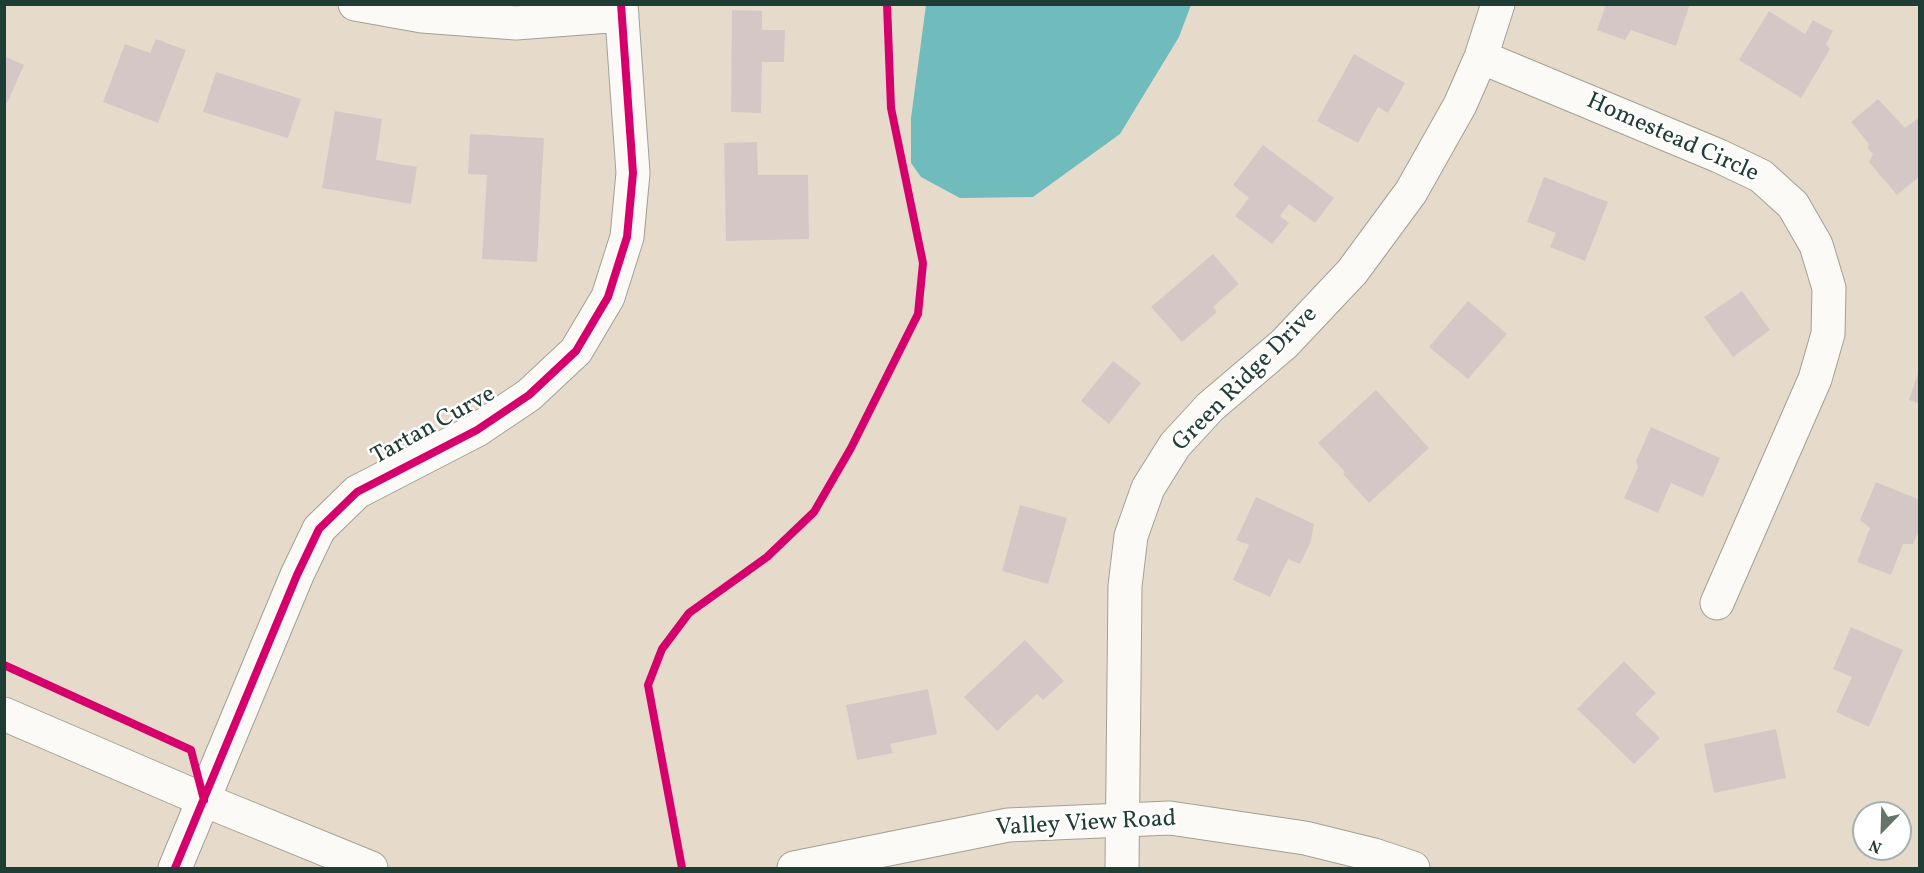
<!DOCTYPE html>
<html>
<head>
<meta charset="utf-8">
<style>
	body { margin:0 }
	#map { position:relative; width:1924px; height:873px; overflow:hidden; background:#e6dbca; font-family:Vollkorn,serif }
	canvas { display:block }
	.frame { position:absolute; inset:0; border:6px solid #1f3d34; pointer-events:none }
	.north { position:absolute; left:1852px; top:801px; width:60px; height:60px; box-sizing:border-box; background:#fff; border:2px solid #a5b1ae; border-radius:50%; rotate:203deg; font-size:16px; font-weight:700; line-height:24px; text-align:center; color:#1f3d34 }
	.north::after { content:''; display:block; margin:auto; width:21px; height:27px; background:#657468; clip-path:polygon(50% 0,100% 100%,50% 72%,0 100%) }
</style>
</head>
<body>
<div id="map">
<canvas width="1924" height="873"></canvas>
<div class="frame"></div>
<div class="north">N</div>
</div>
<script>
const context = document.querySelector('canvas').getContext('2d');
context.lineJoin = 'round';
function paint(path, color) { context.fillStyle = color; context.fill(path, 'evenodd'); }
const toPath = rows => new Path2D(rows.map(r => 'M' + r).join(''));
function strokePath(path, color, width, dash) { context.strokeStyle = color; context.lineWidth = width; context.lineCap = dash ? 'butt' : 'round'; context.setLineDash(dash || []); context.stroke(path); }
function drawText(font, color, halo, rows, align = 'center') {
  context.font = font + ' Vollkorn,serif'; context.lineWidth = 5; context.setLineDash([]); context.textBaseline = 'middle'; context.strokeStyle = halo; context.fillStyle = color; for (const [text, x, y, turn = 0] of rows) {
    context.save(); context.translate(x, y); context.rotate((+turn || 0) * Math.PI / 180); context.textAlign = isNaN(turn) ? turn : align; if (halo) context.strokeText(text, 0, 0); context.fillText(text, 0, 0); context.restore();
  }
}
paint(toPath([
	[926,5,926,4,1191,5,1179,37,1120,134,1033,197,960,198,921,177,911,163,911,118]
]), '#70bcbc');
paint(toPath([
	[1606,4,1690,4,1676,46,1631,30,1625,40,1597,30],
	[732,10,762,11,762,30,785,30,784,62,762,62,761,113,731,112],
	[1769,11,1805,34,1813,20,1833,31,1826,44,1830,49,1801,98,1739,60],
	[156,39,186,50,158,123,103,102,125,44,150,53],
	[1354,54,1405,83,1388,113,1378,107,1358,143,1317,121],
	[4,56,24,65,7,103,4,102],
	[216,72,301,99,288,138,203,112],
	[1878,99,1905,128,1920,117,1920,176,1897,195,1869,162,1873,154,1867,148,1869,144,1851,122],
	[335,111,382,119,376,160,417,167,411,204,322,188],
	[470,134,544,138,537,262,482,259,487,175,468,174],
	[757,142,758,175,808,175,809,239,726,241,724,143],
	[1263,145,1334,198,1315,223,1289,204,1280,216,1289,223,1272,244,1235,216,1249,198,1233,185],
	[1544,177,1608,202,1585,261,1550,247,1556,233,1527,222],
	[1213,254,1239,284,1213,307,1217,312,1182,342,1151,307],
	[1742,291,1770,330,1733,357,1704,317],
	[1468,301,1507,334,1468,379,1429,347],
	[1113,361,1141,383,1109,424,1081,401],
	[1919,370,1920,370,1920,404,1909,400],
	[1376,390,1429,448,1369,503,1343,474,1345,472,1318,443],
	[1651,427,1720,458,1703,497,1671,483,1658,513,1624,498,1638,467,1636,461],
	[1876,482,1920,500,1920,528,1913,544,1903,544,1891,575,1857,562,1870,528,1860,520],
	[1256,497,1314,524,1311,541,1300,564,1288,559,1270,597,1233,580,1249,545,1236,540],
	[1020,505,1067,518,1048,584,1002,571],
	[1851,627,1903,650,1869,727,1836,712,1852,677,1833,669],
	[1025,640,1064,681,1043,700,1037,694,997,731,964,697],
	[1624,661,1656,693,1635,714,1660,738,1634,764,1577,709],
	[928,689,937,734,890,744,893,753,857,760,846,705],
	[1776,729,1786,778,1714,793,1704,744]
]), '#d6c7c7');
const street = toPath([
	[355,4,422,16,516,23,622,15],
	[1481,57,1719,156,1761,176,1793,205,1816,245,1829,288,1828,334,1815,379,1717,603],
	[175,868,297,575,319,529,357,492,477,430,529,395,576,351,608,297,627,237,633,173,621,4],
	[1122,868,1125,586,1131,536,1148,488,1175,445,1210,407,1284,344,1352,272,1411,192,1460,105,1481,57,1498,4]
]);
const secondary = toPath([
	[4,714,204,800,371,868],
	[794,868,1008,825,1170,818,1305,838,1374,855,1413,868]
]);
strokePath(street, '#a2a095', 35);
strokePath(secondary, '#a2a095', 35);
strokePath(street, '#fbfaf7', 33);
strokePath(secondary, '#fbfaf7', 33);
strokePath(toPath([
	[4,665,191,750,204,800],
	[175,868,297,575,319,529,357,492,477,430,529,395,576,351,608,297,627,237,633,173,621,4],
	[682,868,648,685,662,649,689,613,767,557,814,512,851,448,918,314,923,263,891,108,887,4]
]), '#d6006c', 8);
drawText('24px', '#1f3d34', '#fff', [
	["Homestead Circle",1672,139,24],
	["Green Ridge Drive",1246,380,-45],
	["Tartan Curve",434,427,-29],
	["Valley View Road",1086,825,-3]
]);
</script>
</body>
</html>
